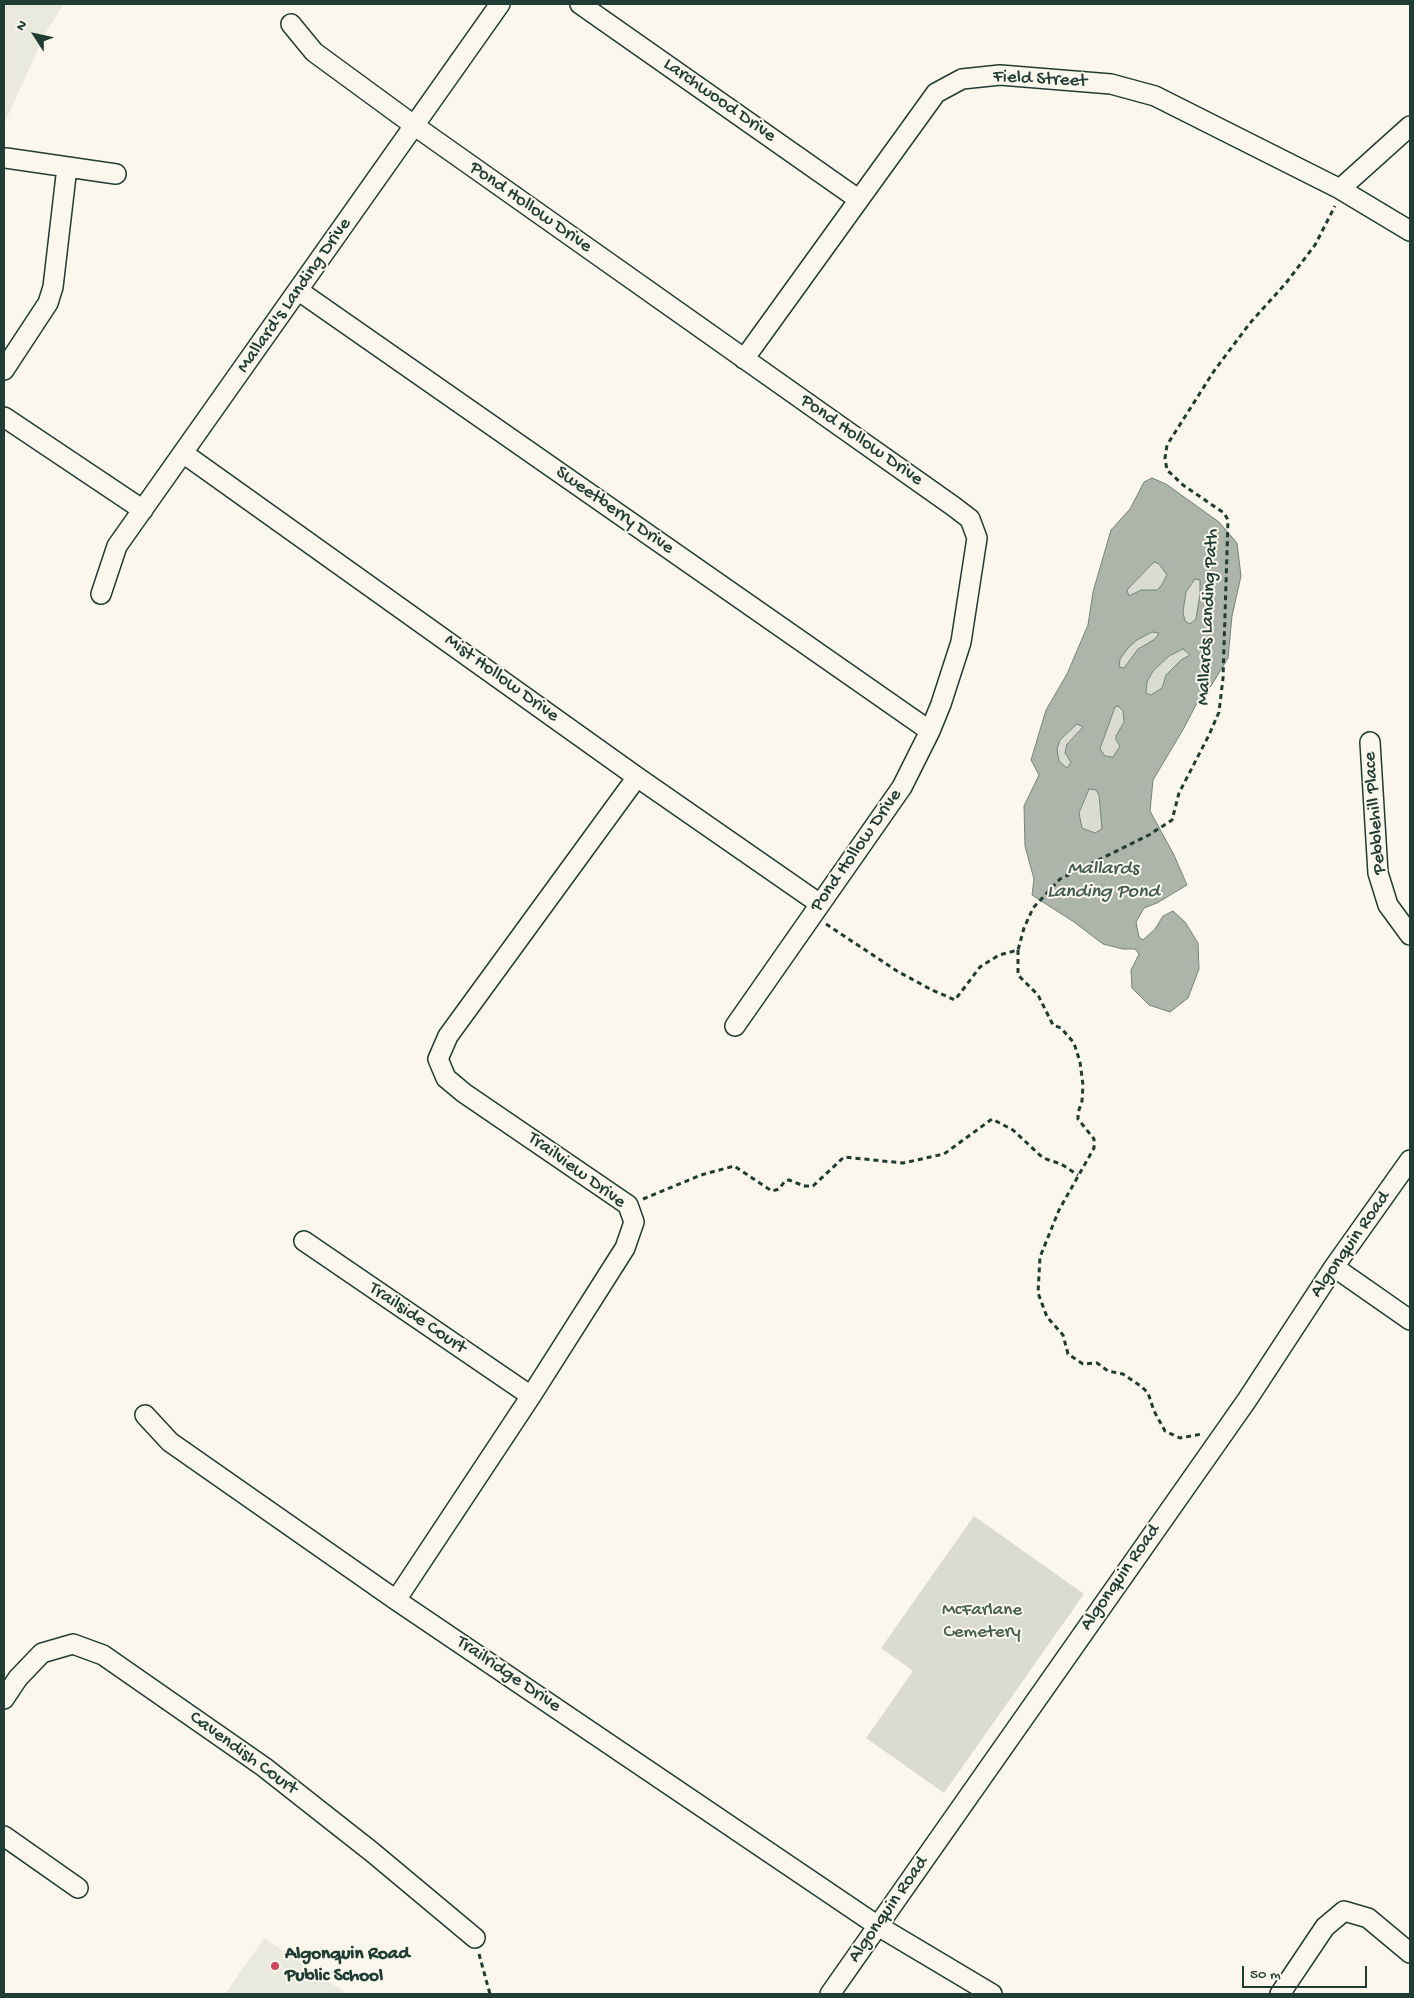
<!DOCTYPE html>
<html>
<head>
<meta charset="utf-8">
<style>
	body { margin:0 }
	#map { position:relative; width:1414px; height:1998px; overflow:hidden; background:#fbf7ec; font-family:"Gochi Hand",sans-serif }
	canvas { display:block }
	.frame { position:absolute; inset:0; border:5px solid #1f3d34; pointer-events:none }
	.north { position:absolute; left:10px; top:10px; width:50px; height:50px; -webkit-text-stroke:4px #fbf7ec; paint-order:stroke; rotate:305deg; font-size:14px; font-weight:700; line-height:20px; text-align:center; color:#1f3d34 }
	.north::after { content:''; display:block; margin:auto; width:18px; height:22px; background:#1f3d34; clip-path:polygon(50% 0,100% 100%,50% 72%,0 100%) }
	.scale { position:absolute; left:1242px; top:1966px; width:125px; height:22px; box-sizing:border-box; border:2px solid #1f3d34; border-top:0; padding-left:6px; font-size:15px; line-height:18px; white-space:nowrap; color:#1f3d34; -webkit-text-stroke:4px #fbf7ec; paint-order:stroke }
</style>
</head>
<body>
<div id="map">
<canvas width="1414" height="1998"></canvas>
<div class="frame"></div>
<div class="north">N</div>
<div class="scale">50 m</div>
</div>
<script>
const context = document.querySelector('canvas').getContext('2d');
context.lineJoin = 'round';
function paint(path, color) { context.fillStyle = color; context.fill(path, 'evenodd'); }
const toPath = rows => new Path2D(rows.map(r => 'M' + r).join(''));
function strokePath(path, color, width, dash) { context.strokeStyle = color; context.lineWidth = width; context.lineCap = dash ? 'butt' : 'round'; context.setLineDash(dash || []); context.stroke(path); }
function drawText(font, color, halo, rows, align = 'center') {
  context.font = font + ' "Gochi Hand",sans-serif'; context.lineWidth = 4; context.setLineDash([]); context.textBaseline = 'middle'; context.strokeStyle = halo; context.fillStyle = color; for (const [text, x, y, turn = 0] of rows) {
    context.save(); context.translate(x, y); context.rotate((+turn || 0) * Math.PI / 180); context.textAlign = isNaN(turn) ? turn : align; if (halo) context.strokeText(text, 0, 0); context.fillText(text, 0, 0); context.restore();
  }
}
paint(toPath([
	[4,4,64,4,46,32,4,124],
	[264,1938,348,1994,225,1994]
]), '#eae9de');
paint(toPath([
	[1154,562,1159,564,1168,575,1161,586,1157,590,1141,590,1129,596,1127,590],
	[1196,579,1200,580,1200,594,1196,619,1190,624,1185,621,1183,612,1186,592],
	[1152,632,1159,632,1155,639,1138,649,1124,668,1119,667,1120,659,1128,648,1137,640],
	[1183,649,1190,655,1181,660,1166,675,1162,688,1151,695,1146,693,1147,682,1153,671,1169,656],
	[1118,706,1123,711,1124,722,1116,736,1120,745,1113,757,1105,756,1100,750,1115,707],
	[1077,724,1083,726,1067,744,1071,762,1067,768,1059,761,1057,749,1060,740],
	[1089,789,1096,790,1099,795,1102,829,1095,833,1082,829,1079,813],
	[974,1516,1084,1594,944,1793,866,1738,913,1671,881,1648]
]), '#dbdcd1');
const water = toPath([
	[1152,478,1166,484,1219,522,1237,543,1241,576,1232,616,1228,658,1211,686,1200,697,1184,728,1153,780,1150,811,1174,855,1187,885,1157,903,1144,908,1136,922,1139,937,1143,940,1155,929,1163,916,1173,911,1185,922,1198,943,1199,969,1188,998,1170,1012,1149,1005,1132,988,1131,970,1139,954,1135,949,1123,949,1103,944,1074,922,1032,895,1034,879,1025,846,1024,806,1039,775,1031,760,1046,710,1067,674,1088,625,1093,592,1111,530,1130,509,1144,482,1152,478],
	[1154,562,1159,564,1167,575,1161,586,1157,590,1141,590,1129,596,1127,590,1154,562],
	[1195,579,1200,580,1200,594,1196,619,1190,624,1185,621,1183,612,1186,592,1195,579],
	[1152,632,1159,633,1155,639,1138,649,1124,668,1119,667,1120,659,1128,648,1137,640,1152,632],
	[1183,649,1190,655,1181,660,1166,675,1162,688,1151,695,1146,693,1147,682,1153,671,1169,656,1183,649],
	[1118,706,1123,711,1124,722,1116,736,1116,740,1120,746,1113,757,1105,756,1100,749,1115,707,1118,706],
	[1077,724,1083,727,1067,744,1065,753,1071,762,1067,768,1059,761,1057,749,1060,740,1077,724],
	[1089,789,1096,790,1099,795,1102,829,1095,833,1082,828,1079,813,1089,789]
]);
paint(water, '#adb4aa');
strokePath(water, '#74847b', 1);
const minor = toPath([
	[580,4,858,199],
	[291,24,314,52,415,126,953,506,970,519,977,538,961,642,941,704,930,731,902,787,735,1026],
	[6,158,116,174],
	[1340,189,1410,126],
	[299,291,930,731],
	[744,359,936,93,962,79,1000,75,1111,84,1155,96,1340,189,1410,231],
	[4,370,48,303,53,287,67,167],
	[4,417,143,510],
	[183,453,637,777,820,904],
	[101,594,117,546,500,4],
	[1370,742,1378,873,1388,905,1410,935],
	[304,1241,531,1396],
	[1334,1267,1410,1320],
	[145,1415,170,1442,396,1600,878,1926,992,1994],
	[396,1600,531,1396,625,1248,634,1222,628,1205,464,1093,446,1078,438,1059,448,1036,637,777],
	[4,1699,18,1678,42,1653,73,1644,103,1655,264,1767,372,1852,475,1938],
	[4,1836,78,1888],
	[830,1994,1247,1400,1334,1267,1410,1160],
	[1280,1994,1325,1927,1344,1911,1368,1918,1410,1953]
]);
strokePath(minor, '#1f3d34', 22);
strokePath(toPath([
	[826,924,897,971,932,990,955,1000,980,967,999,955,1018,950,1024,928,1033,908,1060,879,1149,835,1172,820,1179,793,1209,735,1219,712,1223,678,1228,520,1224,513,1183,485,1167,470,1165,458,1167,445,1214,371,1250,323,1286,283,1315,245,1335,206],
	[1018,950,1018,975,1038,995,1053,1025,1061,1028,1074,1043,1080,1062,1083,1085,1082,1101,1078,1113,1078,1119,1094,1139,1094,1148,1059,1210,1040,1257,1038,1293,1047,1317,1063,1335,1068,1354,1083,1364,1097,1363,1108,1371,1123,1374,1142,1387,1148,1393,1154,1411,1165,1431,1180,1438,1202,1434],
	[643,1199,701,1175,734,1166,772,1191,779,1189,785,1181,789,1180,804,1186,813,1186,844,1157,903,1163,944,1154,992,1119,1013,1130,1043,1158,1061,1164,1078,1175],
	[479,1954,490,1994]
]), '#1f3d34', 3, [5, 4]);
strokePath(minor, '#fbf7ec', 19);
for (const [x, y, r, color] of [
	[275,1966,5,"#d1495b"]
]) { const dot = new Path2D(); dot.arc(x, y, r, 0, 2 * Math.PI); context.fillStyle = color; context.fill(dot); strokePath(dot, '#fbf7ec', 2); }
drawText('19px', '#1f3d34', '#fbf7ec', [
	["Field Street",1040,80,3],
	["Larchwood Drive",719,101,35],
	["Pond Hollow Drive",530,208,35],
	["Mallard's Landing Drive",295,296,-55],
	["Pond Hollow Drive",861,441,35],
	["Sweetberry Drive",614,511,35],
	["Mallards Landing Path",1209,617,-87],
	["Mist Hollow Drive",501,679,36],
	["Pebblehill Place",1376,813,-95],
	["Pond Hollow Drive",857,851,-55],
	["Trailview Drive",576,1171,36],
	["Algonquin Road",1351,1245,-55],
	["Trailside Court",417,1319,34],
	["Algonquin Road",1121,1578,-55],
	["Trailridge Drive",508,1675,34],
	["Cavendish Court",243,1754,36],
	["Algonquin Road",889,1910,-55]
]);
drawText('19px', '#455d53', '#fbf7ec', [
	["McFarlane",982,1611],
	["Cemetery",982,1633]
]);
drawText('bold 19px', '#1f3d34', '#fbf7ec', [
	["Algonquin Road",285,1955],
	["Public School",285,1977]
], 'left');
drawText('italic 20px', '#425b52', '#fbf7ec', [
	["Mallards",1103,870],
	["Landing Pond",1103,893]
]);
</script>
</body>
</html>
